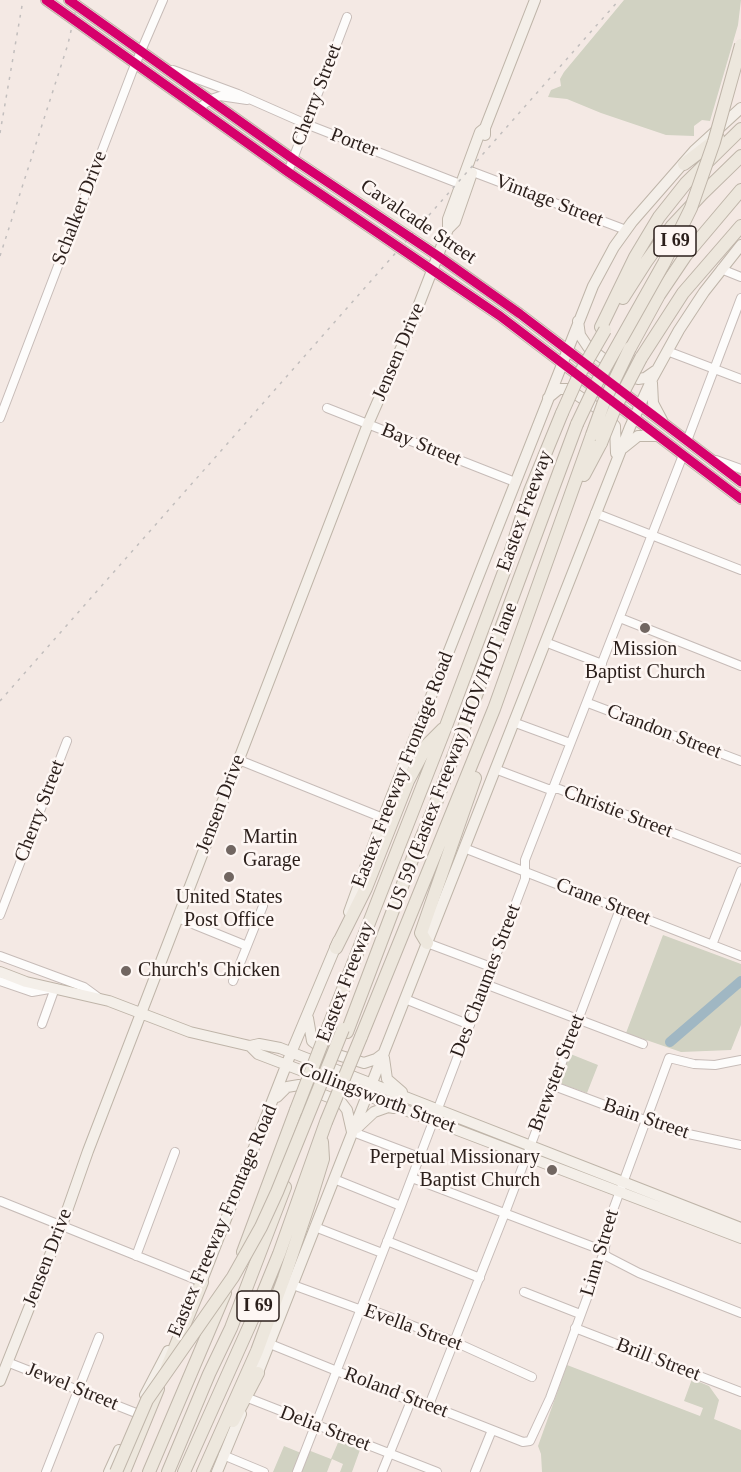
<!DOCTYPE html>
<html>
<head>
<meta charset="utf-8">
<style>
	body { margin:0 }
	canvas { display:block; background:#f4e9e4 }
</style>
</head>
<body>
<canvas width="741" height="1472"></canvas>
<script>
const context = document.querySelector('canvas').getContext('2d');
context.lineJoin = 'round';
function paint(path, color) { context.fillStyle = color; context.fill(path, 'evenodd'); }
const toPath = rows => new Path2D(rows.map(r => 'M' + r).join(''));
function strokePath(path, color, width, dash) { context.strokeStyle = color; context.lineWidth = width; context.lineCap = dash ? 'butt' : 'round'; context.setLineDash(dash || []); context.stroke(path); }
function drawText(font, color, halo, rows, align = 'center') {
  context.font = font + ' Georgia,serif'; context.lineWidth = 5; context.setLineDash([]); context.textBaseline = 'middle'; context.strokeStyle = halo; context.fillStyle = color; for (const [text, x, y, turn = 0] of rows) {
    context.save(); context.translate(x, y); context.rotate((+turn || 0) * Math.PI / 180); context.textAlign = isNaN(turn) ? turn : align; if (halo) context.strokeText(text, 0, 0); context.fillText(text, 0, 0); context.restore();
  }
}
paint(toPath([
	[624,0,741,0,738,25,710,121,702,120,694,126,694,136,666,135,601,113,567,99,548,97,551,90,561,86,560,79,564,72],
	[663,935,741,964,741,1025,731,1050,681,1052,626,1033],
	[568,1053,598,1065,587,1093,559,1083,558,1079],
	[567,1365,700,1416,703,1408,684,1401,692,1379,709,1386,719,1400,714,1419,741,1430,741,1472,542,1472,541,1454,538,1446],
	[340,1438,361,1447,352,1472,340,1472,343,1464,332,1459,327,1472,300,1472,308,1450,331,1459],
	[284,1446,301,1453,294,1472,273,1472]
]), '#d1d2c2');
strokePath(toPath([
	[670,1042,741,981]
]), '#a0b7c3', 10);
const minor = toPath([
	[173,70,238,94,306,124,460,184],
	[198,109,211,99,220,96,247,100],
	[288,172,347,17],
	[473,172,626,230],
	[721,269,741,277],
	[667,351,741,379],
	[327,408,515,482],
	[0,418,132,72,163,0],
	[687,441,741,298],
	[716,460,741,469],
	[595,513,741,570],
	[620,618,741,666],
	[545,642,602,664],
	[588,703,741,761],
	[513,722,570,743],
	[239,760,383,818],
	[495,769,548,789,559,789,741,859],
	[464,848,741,956],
	[0,915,67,741],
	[178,918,247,946],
	[427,943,491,967],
	[712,945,741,871],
	[0,956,84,987,99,998],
	[0,981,32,992,55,988,42,1024],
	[233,981,263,906],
	[485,984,643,1044],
	[405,999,470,1025],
	[554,1086,674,1131,741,1145],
	[353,1132,419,1157],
	[412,1178,583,1243,599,1249,608,1257,639,1273,741,1313],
	[334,1179,401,1206],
	[0,1201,202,1282],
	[315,1227,382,1253],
	[387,1241,480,1278],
	[136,1256,175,1152],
	[293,1285,356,1308,369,1309,455,1342,532,1377],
	[524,1292,580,1314],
	[575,1328,741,1392],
	[270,1344,411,1401,429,1405,523,1442,530,1441,550,1398,604,1252,613,1210,669,1058,694,1064,715,1065,741,1060],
	[7,1362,136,1413],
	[248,1398,437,1472],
	[429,1405,505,1213,620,909],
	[223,1455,264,1472],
	[46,1472,99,1337],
	[297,1472,401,1206,525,879,525,860,683,455],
	[382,1472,411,1401],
	[475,1472,492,1430]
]);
const major = toPath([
	[46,0,288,172,500,316,741,499],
	[69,0,293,159,438,256,520,314,741,482],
	[485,135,485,128,535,0],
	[448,229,455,222,472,173],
	[578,321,580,335,588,347,626,376,638,379,645,378,655,371],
	[652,383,653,403,662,420],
	[548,398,559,389,568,389,600,410,615,426,616,453],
	[623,448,638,436,657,436],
	[349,912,383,818,593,286,614,247,632,222,694,151,741,108],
	[0,972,26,982,109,1001,190,1032,250,1046,259,1044,280,1048,741,1228],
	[308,1018,312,1041,325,1051,364,1063,376,1059,384,1053],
	[250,1046,258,1054,741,1238],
	[384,1058,387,1079,402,1092],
	[277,1097,287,1087,299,1085,341,1102,347,1110,352,1132],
	[357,1128,374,1112,388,1107,394,1108],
	[199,1288,291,1053,338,941],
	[255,1380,630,427,652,379,679,330,704,292,741,245],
	[0,1381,62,1225,88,1151,368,424,409,330,440,250,448,229,448,219,480,132,485,128],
	[145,1395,168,1351],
	[109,1472,119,1450],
	[217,1472,241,1414]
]);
const highway = toPath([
	[684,164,718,138],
	[623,298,646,262,672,226,702,194,741,156],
	[601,327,635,257,659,217,686,183,741,129],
	[630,348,659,295,686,255,741,190],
	[641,358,683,293,741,226],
	[584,475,601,443],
	[427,943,421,933,475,778],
	[336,948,366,888,408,781,427,745,443,729],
	[329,1025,446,726,505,569,530,491,562,413],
	[347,1032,412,860,436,803,577,424],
	[361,1037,494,709,592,435],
	[243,1252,296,1110],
	[167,1367,202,1282],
	[233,1421,258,1373],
	[124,1472,158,1389],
	[149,1472,225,1293],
	[168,1472,209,1374,231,1328,285,1187],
	[184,1472,252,1320,279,1254,326,1122],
	[203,1472,257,1351,284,1278,311,1198,323,1159,322,1142]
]);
strokePath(minor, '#c7bcb8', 10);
strokePath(major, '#bfb5a9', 12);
strokePath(highway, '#bfb5a9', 14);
strokePath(minor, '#fdfcfb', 8);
strokePath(major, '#f4efe9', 10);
strokePath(highway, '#ede7dd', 12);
strokePath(toPath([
	[0,133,23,0],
	[0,256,68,44,78,0],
	[0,701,619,0]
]), '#c2bebd', 1.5, [3, 6]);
const highwayBridge = toPath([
	[562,413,579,375,605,330],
	[577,424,596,384,664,263,691,208,714,142,741,45],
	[592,435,604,402,630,348],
	[601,443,615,408,641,358],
	[296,1110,329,1025],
	[326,1122,361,1037],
	[116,1472,147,1400,233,1277,261,1227,277,1192,343,1029]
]);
strokePath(highwayBridge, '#bfb5a9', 14, []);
strokePath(highwayBridge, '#ede7dd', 12);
strokePath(toPath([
	[46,0,288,172,500,316,741,499],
	[69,0,293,159,438,256,520,314,741,482]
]), '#d6006c', 9);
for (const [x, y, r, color] of [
	[645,628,6,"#716661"],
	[231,850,6,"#716661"],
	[229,877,6,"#716661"],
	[126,971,6,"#716661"],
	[552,1170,6,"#716661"]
]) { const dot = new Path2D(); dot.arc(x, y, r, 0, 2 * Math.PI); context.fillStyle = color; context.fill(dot); strokePath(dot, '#fef7f4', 2); }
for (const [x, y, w] of [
	[675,241,42],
	[258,1306,42]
]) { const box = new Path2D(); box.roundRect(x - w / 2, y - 15, w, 30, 4.5); context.fillStyle = '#fef7f4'; context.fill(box); strokePath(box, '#2b1f1b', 1.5); }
drawText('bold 18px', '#2b1f1b', null, [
	["I 69",675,241],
	["I 69",258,1306]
]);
drawText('20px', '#2b1f1b', '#fef7f4', [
	["Cherry Street",317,95,-69],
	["Porter",354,143,21],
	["Vintage Street",549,201,21],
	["Schalker Drive",80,208,-69],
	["Cavalcade Street",418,222,34],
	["Jensen Drive",399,352,-67],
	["Bay Street",421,445,22],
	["Eastex Freeway",525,511,-70],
	["Crandon Street",664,732,21],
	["US 59 (Eastex Freeway) HOV/HOT lane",453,757,-69],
	["Eastex Freeway Frontage Road",403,770,-69],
	["Jensen Drive",221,804,-69],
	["Cherry Street",40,811,-69],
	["Christie Street",618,812,21],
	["Crane Street",603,902,21],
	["Des Chaumes Street",486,981,-69],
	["Eastex Freeway",346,982,-69],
	["Brewster Street",557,1073,-69],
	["Collingsworth Street",377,1098,21],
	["Bain Street",646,1119,19],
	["Eastex Freeway Frontage Road",223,1221,-67],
	["Linn Street",600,1253,-73],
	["Jensen Drive",48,1258,-69],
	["Evella Street",413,1328,20],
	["Brill Street",658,1360,21],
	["Jewel Street",72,1387,22],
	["Roland Street",396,1393,21],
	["Delia Street",325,1429,21]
]);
drawText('20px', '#2b1f1b', '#fef7f4', [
	["Mission",645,650],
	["Baptist Church",645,673],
	["Martin",243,838,"left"],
	["Garage",243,861,"left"],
	["United States",229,898],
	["Post Office",229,921],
	["Church's Chicken",138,971,"left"],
	["Perpetual Missionary",540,1158,"right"],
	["Baptist Church",540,1181,"right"]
]);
</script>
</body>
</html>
